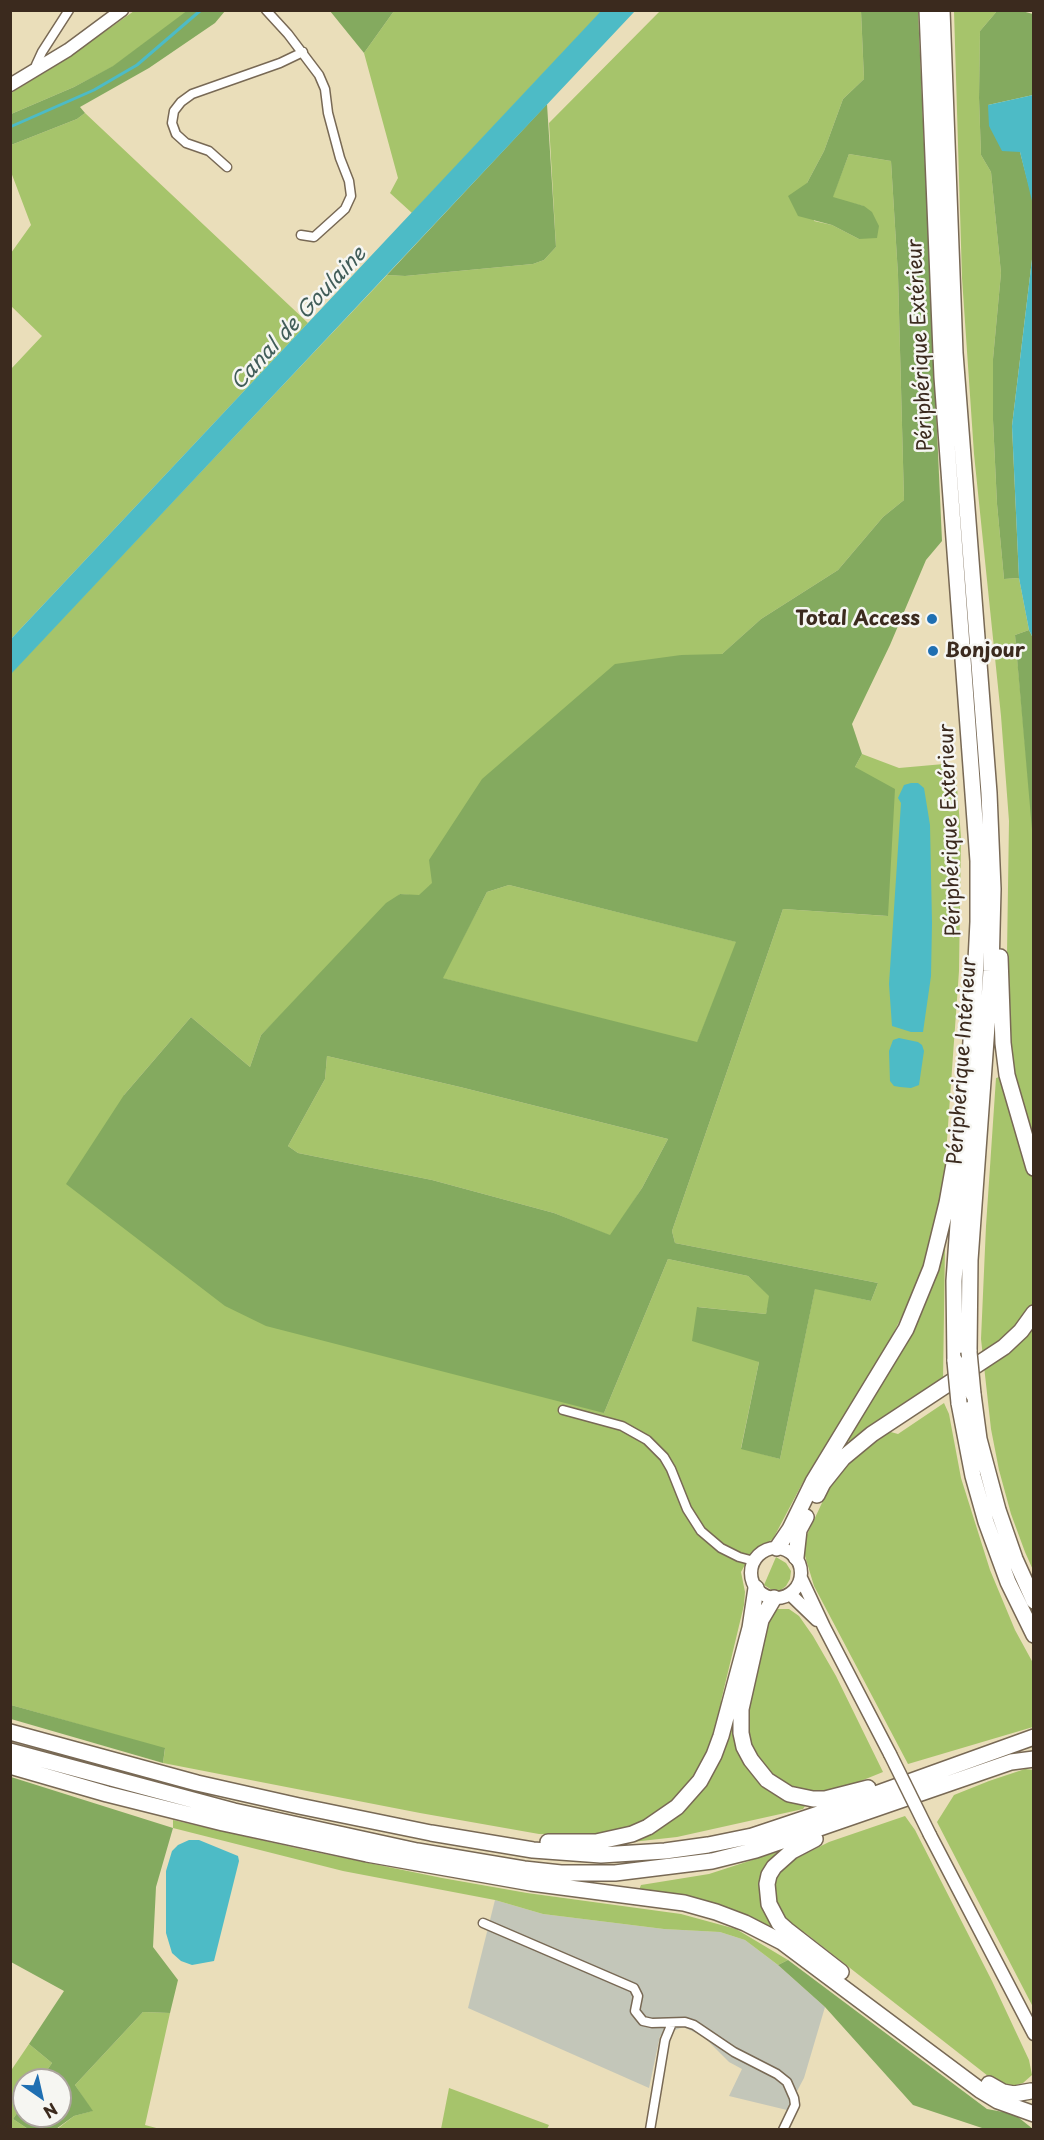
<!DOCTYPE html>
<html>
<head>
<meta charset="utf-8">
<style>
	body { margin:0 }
	#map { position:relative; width:1044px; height:2140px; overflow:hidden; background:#eadeba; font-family:"Playpen Sans",sans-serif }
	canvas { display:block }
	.frame { position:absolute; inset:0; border:12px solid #3b2a1e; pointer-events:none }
	.north { position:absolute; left:12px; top:2068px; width:60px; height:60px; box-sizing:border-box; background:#f6f6f2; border:2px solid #aba49d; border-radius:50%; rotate:146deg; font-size:16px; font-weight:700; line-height:24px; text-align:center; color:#3b2a1e }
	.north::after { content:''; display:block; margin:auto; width:21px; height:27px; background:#1f6fb2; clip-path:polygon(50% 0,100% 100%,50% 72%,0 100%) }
</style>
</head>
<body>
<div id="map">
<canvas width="1044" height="2140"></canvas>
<div class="frame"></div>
<div class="north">N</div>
</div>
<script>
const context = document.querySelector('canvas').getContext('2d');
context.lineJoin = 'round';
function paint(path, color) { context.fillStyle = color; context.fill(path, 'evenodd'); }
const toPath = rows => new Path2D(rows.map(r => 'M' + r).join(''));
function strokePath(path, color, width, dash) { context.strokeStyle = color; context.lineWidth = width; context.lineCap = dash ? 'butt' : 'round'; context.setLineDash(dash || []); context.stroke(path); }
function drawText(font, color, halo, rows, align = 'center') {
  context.font = font + ' "Playpen Sans",sans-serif'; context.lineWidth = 5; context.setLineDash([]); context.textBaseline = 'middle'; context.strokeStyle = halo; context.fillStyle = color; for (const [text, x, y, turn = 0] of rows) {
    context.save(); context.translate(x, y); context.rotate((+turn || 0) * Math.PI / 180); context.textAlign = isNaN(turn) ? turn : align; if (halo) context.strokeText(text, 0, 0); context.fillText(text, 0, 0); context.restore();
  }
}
paint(toPath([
	[495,1900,543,1914,664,1929,720,1932,745,1940,778,1965,825,2007,804,2078,787,2110,729,2096,742,2069,729,2062,703,2036,683,2027,660,2036,649,2088,468,2008]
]), '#c3c6b9');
paint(toPath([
	[134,11,188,11,114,66,74,87,11,114,11,93,66,59],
	[394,11,602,11,412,213,390,193,398,178,364,53],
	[660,11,861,11,864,79,843,99,824,151,807,183,814,221,832,225,859,239,863,206,832,198,849,154,891,161,898,275,904,500,883,517,838,570,761,619,721,655,681,655,419,896,400,894,261,1035,250,1067,191,1017,124,1095,604,1413,668,1259,748,1276,770,1296,766,1314,698,1307,759,1362,741,1448,780,1459,815,1288,871,1301,878,1283,675,1243,672,1231,783,909,887,916,855,767,862,754,899,768,955,763,961,837,959,971,945,1168,933,1237,914,1292,885,1350,803,1482,773,1539,752,1552,741,1572,745,1592,744,1605,721,1701,749,1707,768,1615,778,1609,789,1609,799,1616,813,1636,836,1676,883,1772,836,1791,814,1793,803,1809,677,1837,632,1842,605,1833,585,1836,539,1834,420,1813,163,1763,165,1749,11,1705,10,674,387,275,405,276,533,264,544,260,556,247,549,123],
	[954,11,997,11,980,31,979,98,981,155,991,172,1001,273,993,359,993,420,997,504,1004,579,1019,578,1029,630,1015,635,1034,841,1033,1570,1025,1552,1011,1514,999,1470,991,1429,981,1339,986,1226,996,1078,1013,1073,1006,1019,1009,821,1001,716,974,454,962,278],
	[85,113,308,323,11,639,11,369,42,336,11,306,11,253,31,225,11,172,11,145,77,119],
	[509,885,737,942,697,1043,442,978,487,892],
	[327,1056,460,1087,668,1139,642,1188,611,1236,554,1213,432,1180,298,1153,288,1146,325,1079],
	[945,1246,943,1381,850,1443,847,1439,904,1346,923,1310,937,1275],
	[944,1403,949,1414,961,1478,990,1570,1015,1630,1033,1663,1033,1727,908,1764,814,1586,805,1556,804,1547,806,1537,828,1490,840,1472,860,1449,887,1431,898,1434],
	[776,1557,786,1563,791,1571,790,1579,786,1586,781,1590,772,1590,764,1585],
	[1025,1769,1034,1770,1033,2007,937,1822,954,1795,989,1781],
	[905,1816,915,1830,992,1981,1029,2060,1032,2075,1023,2083,1009,2087,997,2083,804,1932,774,1929,734,1911,704,1901,639,1890,641,1885,709,1874,777,1852,789,1862,829,1842],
	[173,1820,305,1850,442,1878,527,1893,681,1914,736,1929,788,1960,778,1965,745,1940,720,1932,664,1929,543,1914,495,1900,343,1871,173,1828],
	[143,2012,170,2013,145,2125,160,2129,56,2130,74,2116,92,2111,75,2085],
	[29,2044,52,2063,40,2080,24,2080,24,2103,13,2119,28,2129,11,2129,10,2072],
	[449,2088,549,2125,547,2129,441,2129]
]), '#a6c46b');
paint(toPath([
	[188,10,225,11,215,23,149,68,80,107,85,113,77,119,11,145,11,114,74,87,113,66],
	[330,11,394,11,364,53],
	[861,11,918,11,942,541,926,560,890,645,852,724,862,754,855,767,895,789,888,916,783,909,672,1231,675,1243,878,1283,871,1301,815,1289,780,1459,741,1449,759,1362,692,1341,697,1307,766,1314,769,1296,748,1276,668,1259,604,1413,266,1326,225,1306,66,1184,124,1095,191,1017,250,1067,261,1035,386,903,400,894,419,895,432,883,429,860,482,779,615,664,681,655,722,654,761,619,838,570,883,517,904,500,898,275,891,161,849,154,833,197,864,206,872,212,879,226,877,238,859,239,832,225,798,216,788,196,807,183,824,151,843,99,864,79],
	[509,885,736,942,697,1042,443,978,487,892],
	[327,1056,460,1087,668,1139,642,1188,610,1235,554,1213,432,1180,298,1153,288,1146,325,1079],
	[997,11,1022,11,1033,14,1033,95,988,105,1020,152,1034,205,1033,251,1012,426,1019,578,1004,579,997,504,993,420,993,359,1001,273,991,172,981,155,979,98,980,31],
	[547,104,556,247,544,260,533,264,405,276,387,275],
	[1029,630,1033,638,1033,841,1015,635],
	[11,1705,165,1748,163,1763,11,1719],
	[11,1777,173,1828,156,1887,153,1947,178,1980,170,2013,143,2012,75,2085,93,2111,74,2116,56,2129,28,2129,13,2119,24,2103,24,2116,60,2116,60,2080,40,2080,52,2063,29,2044,64,1991,11,1962],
	[788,1960,987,2109,1014,2114,1033,2129,985,2129,913,2105,825,2007,778,1965]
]), '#84aa5f');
paint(toPath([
	[602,10,635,11,11,674,11,639],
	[1033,95,1034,95,1033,205,1020,152,1002,151,989,126,988,105],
	[1033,251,1034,638,1033,638,1029,630,1019,578,1012,426],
	[911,783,918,783,924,788,930,825,932,923,931,976,923,1032,911,1032,892,1026,889,984,901,803,898,798,904,785],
	[899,1038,918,1042,922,1045,924,1051,919,1085,911,1088,900,1087,894,1086,890,1081,889,1051,893,1040],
	[189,1840,199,1840,238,1856,239,1861,214,1961,192,1965,181,1961,172,1953,166,1933,166,1871,172,1851,178,1845]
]), '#4dbbc6');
strokePath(toPath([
	[10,127,94,90,137,65,201,10]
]), '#4dbbc6', 3);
const street = toPath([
	[266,10,288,34,319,75,325,89,328,113,340,158,349,181,351,196,345,209,314,237,301,235],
	[37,70,36,65,42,52,69,10],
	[227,167,209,151,186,143,176,134,172,123,174,111,181,102,192,94,280,63,303,52],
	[563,1410,622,1426,647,1440,664,1457,671,1469,687,1509,701,1531,721,1548,739,1557,754,1561],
	[483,1923,634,1988,638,1996,635,2011,643,2021,652,2023,685,2022,694,2025,734,2052,777,2074,787,2082,794,2098,795,2105,783,2130],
	[650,2130,665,2040,672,2023]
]);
const secondary = toPath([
	[10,85,68,50,122,10],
	'751 1573a25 25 0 1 1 50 0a25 25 0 1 1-50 0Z',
	[801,1578,824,1627,890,1754],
	[790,1594,817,1620],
	[930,1835,1034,2034]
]);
const highway = toPath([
	[927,10,942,377,978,861,978,922,974,999,954,1281,955,1361],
	[942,10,955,353,989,793,993,889,991,971,970,1260,969,1352],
	[1000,957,1003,1043,1007,1075,1034,1168],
	[973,1394,979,1439,998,1510,1015,1559,1034,1601],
	[959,1403,973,1476,986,1522,1008,1582,1034,1635],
	[817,1495,823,1483,843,1458,872,1434,1004,1347,1021,1331,1034,1313],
	[777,1548,790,1529,813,1482,906,1329,931,1268,947,1203,954,1164],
	[796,1557,799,1530,806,1517],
	[774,1598,761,1620,741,1709,741,1733,744,1747,751,1760,767,1780,789,1794,813,1799,825,1799,868,1788],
	[10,1732,197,1783,299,1806,431,1833,533,1850,601,1855,665,1851,708,1845,752,1836,845,1805,1034,1737],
	[10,1751,234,1811,417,1851,524,1869,561,1873,615,1873,712,1861,756,1850,1011,1762,1034,1759],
	[10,1766,107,1794,223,1823,367,1854,531,1883,684,1903,716,1912,745,1923,782,1942,980,2090,998,2101,1034,2114],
	[815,1839,792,1851,774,1867,769,1875,767,1884,769,1904,779,1923,787,1930,841,1972],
	[548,1842,596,1842,632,1834,648,1827,677,1807,700,1781,714,1755,721,1736,750,1628,756,1588],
	[989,2084,1003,2092,1014,2094,1031,2091]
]);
strokePath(street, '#786955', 11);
strokePath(secondary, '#786955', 15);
strokePath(highway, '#786955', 18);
strokePath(street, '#fff', 8);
strokePath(secondary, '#fff', 12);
strokePath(highway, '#fff', 15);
const secondaryBridge = toPath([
	[890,1754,930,1835]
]);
const highwayBridge = toPath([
	[969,1352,973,1394],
	[955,1361,959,1403]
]);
strokePath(secondaryBridge, '#786955', 15, []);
strokePath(highwayBridge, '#786955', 18, []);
strokePath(secondaryBridge, '#fff', 12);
strokePath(highwayBridge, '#fff', 15);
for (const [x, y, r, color] of [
	[932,619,6,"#1f6fb2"],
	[933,651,6,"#1f6fb2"]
]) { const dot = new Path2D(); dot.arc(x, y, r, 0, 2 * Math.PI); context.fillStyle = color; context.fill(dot); strokePath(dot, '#f6f6f2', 2); }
drawText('20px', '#3b2a1e', '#f6f6f2', [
	["Périphérique Extérieur",921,345,-93],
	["Périphérique Extérieur",951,830,-92],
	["Périphérique Intérieur",963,1061,-86]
]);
drawText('bold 20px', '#3b2a1e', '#f6f6f2', [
	["Total Access",920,619],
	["Bonjour",945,651,"left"]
], 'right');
drawText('italic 21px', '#415d59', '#f6f6f2', [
	["Canal de Goulaine",299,319,-47]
]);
</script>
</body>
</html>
